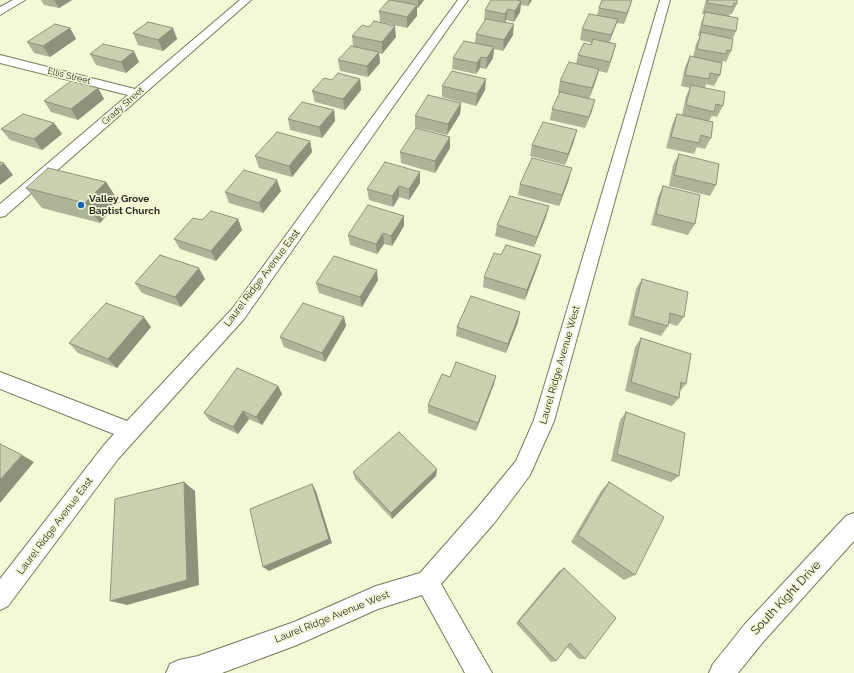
<!DOCTYPE html>
<html>
<head>
<meta charset="utf-8">
<style>
	body { margin:0 }
	canvas { display:block; background:#f2f9d7 }
</style>
</head>
<body>
<canvas width="854" height="673"></canvas>
<script>
const context = document.querySelector('canvas').getContext('2d');
context.lineJoin = 'round';
const toPath = rows => new Path2D(rows.map(r => 'M' + r).join(''));
function strokePath(path, color, width, dash) { context.strokeStyle = color; context.lineWidth = width; context.lineCap = dash ? 'butt' : 'round'; context.setLineDash(dash || []); context.stroke(path); }
function paint(path, color) { context.fillStyle = color; context.fill(path, 'evenodd'); }
function drawText(font, color, halo, rows, align = 'center') {
  context.font = font + ' Raleway,sans-serif'; context.lineWidth = 3.5; context.setLineDash([]); context.textBaseline = 'middle'; context.strokeStyle = halo; context.fillStyle = color; for (const [text, x, y, turn = 0] of rows) {
    context.save(); context.translate(x, y); context.rotate((+turn || 0) * Math.PI / 180); context.textAlign = isNaN(turn) ? turn : align; if (halo) context.strokeText(text, 0, 0); context.fillText(text, 0, 0); context.restore();
  }
}
const street = toPath([
	[13,0,25,0,0,15,0,7,13,0],
	[240,0,251,0,5,216,0,217,0,204,128,95,0,63,0,55,135,89,240,0],
	[458,0,468,0,244,319,118,459,8,606,0,610,0,579,104,445,114,434,0,389,0,372,127,421,232,309,458,0],
	[660,0,670,0,554,421,530,475,495,522,441,584,492,673,465,673,422,595,378,609,297,645,222,673,166,673,170,664,179,660,198,656,294,622,376,586,420,573,479,506,516,461,534,420,660,0],
	[854,513,854,541,763,642,738,673,709,673,713,664,745,624,846,516,854,513]
]);
strokePath(street, '#757b5d', 2);
paint(street, '#fff');
paint(toPath([
	[41,0,72,0,59,8,44,5],
	[392,0,424,0,418,8,417,8,417,16,407,28,380,22,379,11],
	[491,0,532,0,528,6,521,5,520,12,514,22,506,20,505,23,513,35,503,51,494,49,493,58,486,69,480,68,476,74,452,69,453,58,475,43,476,34,485,21,484,21,485,10],
	[632,0,624,24,617,23,614,30,609,42,616,44,607,73,599,71,596,80,589,99,592,111,585,128,550,120,552,109,559,93,558,92,560,81,576,64,578,55,591,45,592,43,580,40,582,29,597,15,599,8],
	[706,0,737,0,737,4,732,14,730,14,729,17,736,31,733,38,731,51,726,62,723,61,722,63,720,75,714,86,706,84,705,88,723,106,717,117,712,116,709,121,711,138,705,149,697,147,694,154,666,148,672,125,677,114,682,115,686,96,690,88,681,86,685,67,690,56,693,57,696,44,700,36,698,36,701,23,705,14,702,14],
	[369,27,396,37,382,54,379,53,380,63,368,77,340,71,338,60,353,46,352,36],
	[70,28,76,39,50,57,34,53,27,42],
	[173,28,177,39,163,51,138,45,133,33],
	[90,54,139,62,126,73,96,65],
	[360,79,361,90,345,110,315,102,312,91,332,80],
	[442,86,485,90,476,106,442,97],
	[98,88,104,99,78,120,51,112,44,101],
	[461,103,460,114,447,135,415,127,415,116],
	[334,110,335,121,322,138,290,130,288,119],
	[54,123,62,134,42,150,10,140,1,129],
	[310,141,312,152,292,177,259,168,255,156],
	[574,141,565,165,530,156,532,145],
	[450,148,435,173,401,163,400,152],
	[679,154,716,185,710,196,669,186,673,165],
	[420,172,420,183,409,200,399,197,393,207,369,200,367,189],
	[569,179,559,206,518,195,520,184],
	[106,182,119,202,100,223,42,208,26,188],
	[663,186,695,224,688,235,651,225,658,197],
	[281,191,263,213,229,203,225,192],
	[404,216,404,226,392,246,384,244,377,254,350,245,348,235],
	[546,217,534,247,495,236,497,225],
	[238,219,242,230,216,261,180,249,174,239,202,220],
	[501,255,541,255,538,265,525,300,483,287,484,277],
	[205,279,181,307,142,293,135,283],
	[642,279,684,317,677,326,668,323,668,326,661,336,628,325,636,289],
	[378,280,362,307,319,293,316,283],
	[344,317,346,326,325,362,284,347,280,337],
	[518,322,506,353,456,336,457,327],
	[151,327,117,368,78,353,69,343],
	[641,338,686,384,680,391,679,398,672,406,625,391,635,347],
	[450,377,494,384,476,431,428,413,428,405],
	[278,386,282,394,262,425,249,419,238,434,210,421,204,413],
	[626,412,679,476,671,482,611,461,620,420],
	[437,469,436,476,392,519,355,479,353,472],
	[609,482,635,575,624,580,571,542,601,491],
	[564,568,585,659,579,659,567,647,556,661,551,662,516,623,559,571]
]), '#aeb497');
paint(toPath([
	[54,0,72,0,59,8],
	[418,0,424,0,418,8],
	[529,0,532,0,528,6],
	[632,0,629,10,624,24,627,13],
	[521,1,520,12,514,22,515,11],
	[417,5,417,16,407,28,407,17],
	[508,9,506,20,504,25,505,14],
	[618,19,614,30,608,46,611,35],
	[514,24,513,35,503,51,504,40],
	[395,26,396,37,382,54,382,42],
	[70,28,76,39,50,57,43,46],
	[173,28,177,39,163,51,158,40],
	[616,44,613,55,607,73,610,62],
	[494,47,493,58,486,69,487,58],
	[134,51,139,62,126,73,121,62],
	[379,52,380,63,368,77,367,66],
	[481,57,480,68,476,74,477,63],
	[599,69,596,80,589,99,592,88],
	[360,79,361,90,345,110,343,99],
	[486,79,485,90,476,106,477,94],
	[98,88,104,99,78,120,71,109],
	[595,100,592,111,585,128,589,117],
	[461,103,460,114,447,135,448,124],
	[334,110,335,121,322,138,319,127],
	[54,123,62,134,42,150,34,139],
	[577,130,574,141,565,165,568,154],
	[450,137,450,148,435,173,435,161],
	[310,141,312,152,292,177,289,166],
	[4,163,13,175,0,185,0,167],
	[572,168,569,179,559,206,562,195],
	[420,172,420,183,409,200,409,189],
	[277,180,281,191,263,213,259,203],
	[106,182,119,202,100,223,85,203],
	[399,186,399,197,393,207,392,196],
	[549,206,546,217,534,247,537,237],
	[404,216,404,226,392,246,391,236],
	[238,219,242,230,216,261,211,251],
	[383,233,384,244,377,254,376,244],
	[541,255,538,265,525,300,527,290],
	[199,268,205,279,181,307,175,297],
	[377,270,378,280,362,307,360,297],
	[520,312,518,322,506,353,508,344],
	[144,317,151,327,117,368,108,359],
	[344,317,346,326,325,362,322,353],
	[496,376,494,384,476,431,478,423],
	[278,386,282,394,262,425,256,417],
	[243,411,249,419,238,434,233,427],
	[22,455,34,462,0,503,0,480],
	[437,469,436,476,392,519,391,513],
	[184,482,195,491,199,585,127,605,110,601],
	[312,484,316,491,332,543,269,571,263,567]
]), '#8d927b');
const building = toPath([
	[389,0,390,0,417,5,407,17,379,11,389,0],
	[491,0,516,0,521,1,515,11,508,9,505,14,485,10,491,0],
	[602,0,632,0,627,13,599,8,602,0],
	[708,0,737,0,737,4,734,3,733,7,707,3,708,0],
	[705,12,738,18,736,31,702,25,705,12],
	[589,14,618,19,611,35,582,29,589,14],
	[486,19,514,24,504,40,476,34,486,19],
	[374,21,395,26,382,42,352,36,362,25,369,27,374,21],
	[148,22,173,28,158,40,133,33,148,22],
	[55,24,70,28,43,46,27,42,55,24],
	[701,32,733,39,731,51,727,50,726,54,697,49,701,32],
	[593,39,616,44,610,62,578,55,584,43,591,45,593,39],
	[464,41,494,47,487,58,481,57,477,63,453,58,464,41],
	[103,44,134,51,121,62,90,54,103,44],
	[351,46,379,52,367,66,338,60,351,46],
	[690,56,722,63,720,75,710,73,709,79,685,75,690,56],
	[569,62,599,69,592,88,560,81,569,62],
	[452,71,486,79,477,94,442,86,452,71],
	[338,73,360,79,343,99,312,91,324,78,332,80,338,73],
	[71,81,98,88,71,109,44,101,71,81],
	[691,85,725,92,723,106,716,104,714,112,686,105,691,85],
	[560,92,595,100,589,117,552,109,560,92],
	[428,95,461,103,448,124,415,116,428,95],
	[302,102,334,110,319,127,288,119,302,102],
	[23,114,54,123,34,139,1,129,23,114],
	[677,114,713,122,711,138,701,135,699,143,671,137,677,114],
	[543,122,577,130,568,154,532,145,543,122],
	[416,128,450,137,435,161,400,152,416,128],
	[277,132,310,141,289,166,255,156,277,132],
	[679,154,719,164,716,185,674,175,679,154],
	[532,158,572,168,562,195,520,184,532,158],
	[0,162,4,163,0,167,0,162],
	[385,162,420,172,409,189,399,186,392,196,367,189,385,162],
	[48,168,106,182,85,203,26,188,48,168],
	[244,170,277,180,259,203,225,192,244,170],
	[663,186,700,195,695,224,656,214,663,186],
	[510,196,549,206,537,237,497,225,510,196],
	[368,205,404,216,391,236,383,233,376,244,348,235,368,205],
	[211,211,238,219,211,251,174,239,193,218,202,220,211,211],
	[506,245,541,255,527,290,484,277,494,253,501,255,506,245],
	[160,255,199,268,175,297,135,283,160,255],
	[334,256,377,270,360,297,316,283,334,256],
	[642,279,688,292,684,317,670,313,668,326,633,316,642,279],
	[471,296,520,312,508,344,457,327,471,296],
	[106,303,144,317,108,359,69,343,106,303],
	[303,303,344,317,322,353,280,337,303,303],
	[641,338,691,354,686,384,681,382,679,398,631,382,641,338],
	[456,362,496,376,478,423,428,405,442,374,450,377,456,362],
	[237,368,278,386,256,417,243,411,233,427,204,413,237,368],
	[626,412,685,433,679,476,617,454,626,412],
	[399,432,437,469,391,513,353,472,399,432],
	[0,444,22,455,0,480,0,444],
	[184,482,187,580,110,601,115,499,184,482],
	[609,482,664,517,635,575,578,535,609,482],
	[312,484,329,539,263,567,250,509,312,484],
	[564,568,616,618,585,659,570,643,556,661,519,621,564,568]
]);
paint(building, '#cad1b0');
strokePath(building, '#8d927b', 1);
for (const [x, y, r, color] of [
	[81,205,4,"#1864b3"]
]) { const dot = new Path2D(); dot.arc(x, y, r, 0, 2 * Math.PI); context.fillStyle = color; context.fill(dot); strokePath(dot, '#f2f9d7', 1.5); }
drawText('9px', '#292b1f', '#f2f9d7', [
	["Ellis Street",69,76,14],
	["Grady Street",123,106,-41]
]);
drawText('bold 10px', '#292b1f', '#f2f9d7', [
	["Valley Grove",89,199],
	["Baptist Church",89,211]
], 'left');
drawText('10px', '#292b1f', '#f2f9d7', [
	["Laurel Ridge Avenue East",262,278,-53],
	["Laurel Ridge Avenue West",560,365,-74],
	["Laurel Ridge Avenue East",55,526,-53],
	["Laurel Ridge Avenue West",332,617,-22]
]);
drawText('12px', '#292b1f', '#f2f9d7', [
	["South Kight Drive",786,598,-47]
]);
</script>
</body>
</html>
